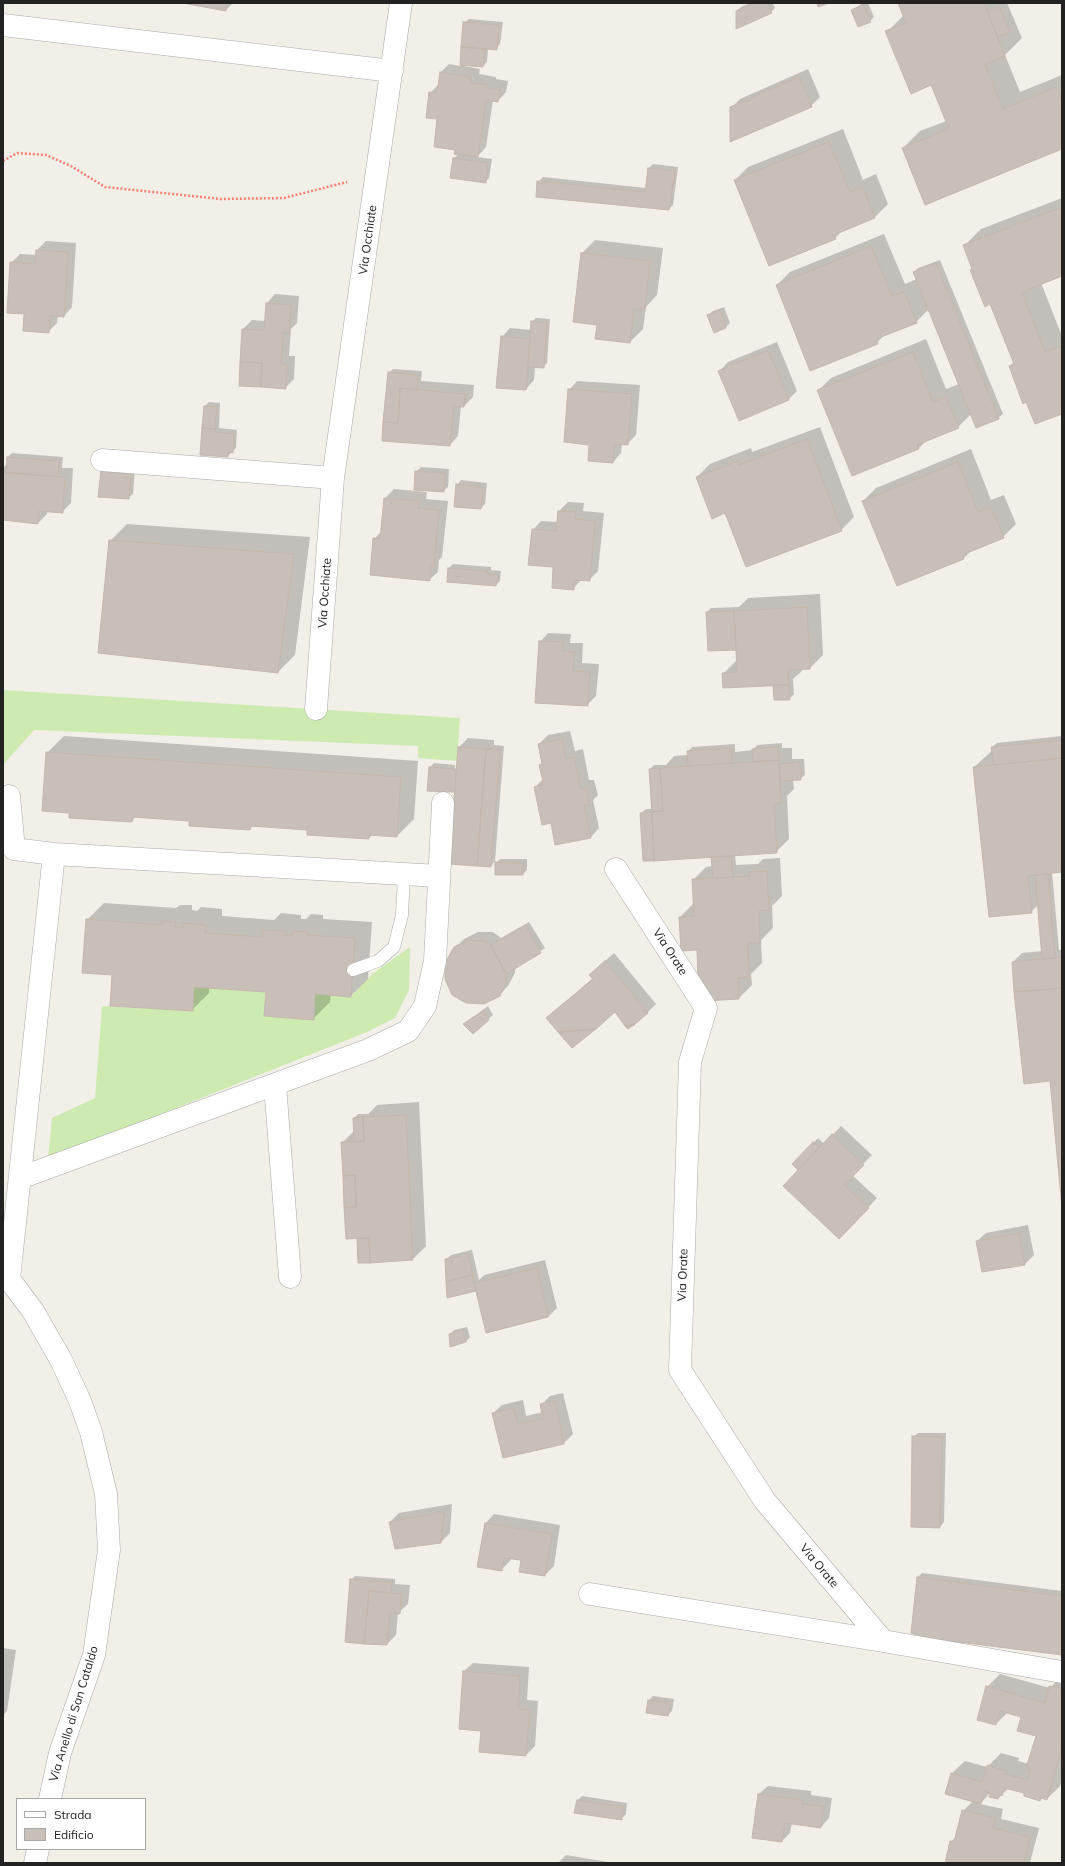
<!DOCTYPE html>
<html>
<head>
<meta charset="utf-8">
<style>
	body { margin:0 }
	#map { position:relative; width:1065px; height:1866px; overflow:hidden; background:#f2efe9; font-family:Mulish,sans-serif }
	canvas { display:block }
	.frame { position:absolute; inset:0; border:4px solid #222; pointer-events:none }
	.legend { position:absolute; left:16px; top:1798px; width:130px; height:52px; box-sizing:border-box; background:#fff; border:1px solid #a7a7a7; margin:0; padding:5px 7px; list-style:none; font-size:12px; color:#222 }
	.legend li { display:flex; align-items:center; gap:8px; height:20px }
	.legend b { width:20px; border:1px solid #a7a7a7 }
</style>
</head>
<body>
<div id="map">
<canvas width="1065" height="1866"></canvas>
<div class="frame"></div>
<ul class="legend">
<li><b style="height:5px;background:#fff"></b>Strada</li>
<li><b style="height:11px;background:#c7bfb8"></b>Edificio</li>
</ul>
</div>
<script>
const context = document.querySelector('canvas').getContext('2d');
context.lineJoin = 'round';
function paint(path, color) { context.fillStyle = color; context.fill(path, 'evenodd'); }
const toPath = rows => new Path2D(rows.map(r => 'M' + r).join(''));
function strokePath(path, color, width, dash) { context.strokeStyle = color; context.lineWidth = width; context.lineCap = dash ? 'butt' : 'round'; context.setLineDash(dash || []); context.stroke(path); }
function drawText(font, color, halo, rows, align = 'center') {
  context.font = font + ' Mulish,sans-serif'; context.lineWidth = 3; context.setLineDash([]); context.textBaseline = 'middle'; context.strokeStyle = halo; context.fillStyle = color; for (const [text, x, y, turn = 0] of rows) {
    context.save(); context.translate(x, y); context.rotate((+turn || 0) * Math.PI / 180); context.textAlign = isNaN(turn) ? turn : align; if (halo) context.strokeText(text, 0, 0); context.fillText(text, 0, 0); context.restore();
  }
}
paint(toPath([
	[3,690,460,718,457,761,418,758,418,746,34,730,3,765],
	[410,947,409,990,395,1018,367,1032,48,1159,52,1118,95,1098,102,1006,192,1011,194,987,266,992,264,1016,313,1020,315,994,351,997,372,974]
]), '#cdebb0');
paint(toPath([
	[183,3,233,3,226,10],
	[750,3,773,3,775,8,771,12,737,11,741,7],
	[863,3,868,3,874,17,870,21,852,10],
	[899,3,1007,3,1022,38,1005,55,1020,92,1062,75,1062,148,903,148,920,131,947,121,932,84,887,32,904,15],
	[469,19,503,22,500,44,496,49,488,48,487,62,483,66,464,65,464,66,480,69,479,74,496,77,496,79,508,81,506,92,498,101,493,100,486,147,477,157,492,159,489,178,485,182,454,158,459,154,438,119,430,93,439,84,440,73,449,64,460,66,464,23],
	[808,69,820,97,811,106,731,108,740,99],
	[843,129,863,180,876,174,888,204,875,217,843,230,835,238,735,180,748,167],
	[653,164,678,167,673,205,669,209,538,182,543,177,646,188,649,168],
	[1062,198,1062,275,1041,283,1062,336,1062,413,1026,401,1010,366,1014,362,991,303,973,269,964,246,981,229],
	[884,234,905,284,917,279,914,272,918,268,940,260,1003,414,998,418,971,414,958,427,927,440,919,448,852,475,818,391,831,378,926,339,946,389,959,384,929,309,916,322,885,334,877,343,777,285,790,272],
	[595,240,663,248,657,295,646,307,643,329,630,342,598,324,582,253],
	[46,241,76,243,72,307,64,316,58,315,57,323,48,332,11,263,20,254,37,255,37,250],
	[275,294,299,296,297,323,291,329,289,356,295,356,294,379,285,388,243,329,252,320,265,321,267,303],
	[724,307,730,323,726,327,715,331,709,315,713,311],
	[536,318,550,319,547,363,543,367,535,367,534,380,526,389,502,337,510,328,532,330,532,322],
	[777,342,797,391,788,400,720,371,728,362],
	[393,369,422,371,421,381,474,385,473,397,464,406,461,406,458,436,450,445,389,373],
	[577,381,640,385,636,435,627,444,622,443,621,453,613,462,590,444,569,390],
	[209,402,220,403,219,428,237,430,236,448,228,456,201,454,205,406],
	[820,427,854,517,841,530,726,512,697,477,710,464,751,448,752,452],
	[971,449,991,500,1004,495,1016,524,1003,537,972,550,964,558,863,501,876,488],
	[12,453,63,457,62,468,73,468,71,503,62,512,47,511,47,514,38,523,3,519,3,468,7,464,8,457],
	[421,467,449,469,448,487,443,491,416,472],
	[107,468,135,469,133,494,128,498,102,472],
	[461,480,487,483,485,504,481,508,457,485],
	[394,489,427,492,426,499,448,501,442,557,439,560,438,572,429,580,374,539,382,531,385,498],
	[568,502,584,503,583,511,604,513,598,571,589,580,582,579,573,589,533,530,541,521,558,522,559,511],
	[127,524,310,537,295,655,278,672,110,541],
	[453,564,491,567,491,570,501,571,500,581,496,585,449,568],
	[820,594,823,655,810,668,802,669,802,671,793,679,794,694,789,699,774,684,723,674,737,660,737,647,707,612,711,608,739,607,748,598],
	[548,633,571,634,570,643,583,643,582,663,599,664,596,696,587,705,540,642],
	[570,731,575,751,583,749,589,780,594,780,598,795,593,800,599,828,591,837,552,822,535,787,543,779,540,765,543,763,539,744,548,735],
	[64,736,418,761,414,819,397,836,373,834,369,838,308,829,254,825,250,829,190,820,136,816,132,821,47,753],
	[1062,736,1062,871,1052,872,1059,950,1062,950,1062,1197,1051,1080,1013,962,1022,953,1043,951,1038,905,1031,912,974,767,993,750,992,747,997,743],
	[468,738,494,740,494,745,504,746,495,861,491,866,456,791,430,767,434,763,455,765,454,783,456,783,459,747],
	[782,743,782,748,792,748,792,759,804,759,805,775,800,779,793,779,794,789,787,796,789,839,776,852,735,854,736,865,758,864,763,859,780,858,782,896,772,906,773,928,761,940,762,963,751,974,752,985,739,998,704,979,698,949,680,917,693,904,693,880,706,867,713,866,712,856,641,813,646,809,651,809,650,769,654,765,666,765,674,756,688,755,688,752,692,747,735,744,735,752,753,750,757,745],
	[500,859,527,859,527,870,523,874,496,863],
	[104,903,176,908,180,905,192,905,192,910,197,911,201,907,222,909,222,916,274,920,281,913,301,915,301,919,306,919,311,914,323,915,323,919,372,922,368,979,351,996,331,994,330,1002,313,1019,267,991,209,987,209,993,192,1010,113,974,87,920],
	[529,922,545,948,515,968,515,973,508,986,499,995,455,948,464,939,478,932,493,932,501,938],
	[614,953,656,1004,648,1012,615,1011,547,1018,593,978,599,966],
	[488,1006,493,1015,473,1032,465,1024],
	[419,1102,426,1246,413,1259,359,1262,358,1238,342,1143,355,1130,354,1118,358,1114,368,1114,377,1105],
	[841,1126,872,1155,852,1175,877,1198,848,1229,817,1152,815,1150,793,1164,818,1138,824,1144],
	[1028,1225,1034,1255,1025,1264,983,1271,977,1241,986,1233],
	[472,1250,479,1280,484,1275,545,1260,557,1308,548,1317,487,1332,477,1290,446,1260,451,1255],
	[467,1327,470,1337,466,1342,450,1334,454,1330],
	[563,1393,573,1434,564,1443,504,1457,493,1413,502,1405,523,1400,526,1416,543,1412,541,1405,550,1396],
	[918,1433,946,1433,944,1522,940,1527,912,1526,913,1437],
	[452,1504,450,1533,441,1542,390,1522,399,1513],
	[494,1514,560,1525,554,1566,545,1575,522,1559,511,1558,510,1561,501,1570,486,1523],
	[922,1573,1062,1591,1062,1654,918,1577],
	[355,1576,395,1579,395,1584,410,1585,408,1604,398,1613,396,1635,387,1644,351,1580],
	[3,1648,16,1650,7,1711,3,1715],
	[473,1663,529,1667,527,1700,538,1701,535,1746,526,1755,482,1730,464,1671],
	[1000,1674,1050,1688,1062,1675,1062,1779,1060,1786,1047,1799,1042,1798,1039,1800,1025,1793,1009,1788,998,1798,991,1792,980,1804,1003,1809,1001,1819,1039,1828,1030,1863,946,1863,951,1842,957,1835,963,1811,973,1801,951,1774,965,1761,987,1767,1001,1753,1019,1758,1018,1761,1029,1764,1037,1735,1022,1716,1008,1712,996,1724,987,1687],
	[653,1696,674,1699,672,1711,668,1715,647,1712,649,1700],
	[768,1786,811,1791,811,1795,832,1798,829,1818,821,1827,792,1823,790,1833,782,1841,759,1794],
	[582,1796,627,1803,626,1814,621,1819,578,1800],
	[566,1855,608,1862,608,1863,558,1863]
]), '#0003');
const building = toPath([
	[182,3,227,3,226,11,182,3],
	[754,3,767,3,772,13,736,29,736,11,754,3],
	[817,3,829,3,818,7,817,3],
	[898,3,984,3,1005,56,985,64,1003,109,1056,87,1062,101,1062,149,925,205,902,148,949,129,931,85,911,94,885,31,906,23,898,3],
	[863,5,871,22,858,27,851,10,863,5],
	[999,6,1010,32,998,37,987,11,999,6],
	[463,22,499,25,497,50,461,47,463,22],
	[461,47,485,49,483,67,460,65,461,47],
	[440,72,471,77,471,83,488,85,488,88,500,90,498,102,486,100,478,157,454,154,455,150,434,147,437,119,426,118,429,92,437,93,440,72],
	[799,77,812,107,730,142,730,107,799,77],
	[829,142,850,192,863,187,875,218,834,235,836,239,769,266,734,180,829,142],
	[453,158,488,163,486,183,450,178,453,158],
	[648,168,675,171,669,210,536,197,537,181,645,192,648,168],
	[1062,207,1062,276,1022,292,1045,352,1062,346,1062,414,1035,424,1026,402,1023,404,1009,366,1014,364,990,304,985,307,970,270,972,269,963,245,1062,207],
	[871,246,892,296,904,292,917,323,876,339,878,344,810,371,776,285,871,246],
	[36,250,68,252,64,317,50,316,49,333,23,331,24,314,7,313,10,262,35,264,36,250],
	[581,253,650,261,645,309,634,309,630,343,595,339,597,325,573,322,581,253],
	[936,263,999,419,976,428,913,272,936,263],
	[266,303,291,305,289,333,283,332,281,364,287,365,286,389,261,387,262,363,240,362,242,329,264,330,266,303],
	[720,310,726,328,714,333,707,315,720,310],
	[531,321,547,323,544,368,528,367,531,321],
	[501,336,530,339,526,390,496,388,501,336],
	[768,350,789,400,739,421,718,371,768,350],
	[913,352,933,402,946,397,959,428,917,445,919,449,852,476,817,390,913,352],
	[240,362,262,363,261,387,239,386,240,362],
	[388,372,418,375,417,390,400,388,398,423,383,422,388,372],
	[400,388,465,394,464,407,454,406,450,446,382,441,383,422,398,423,400,388],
	[568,389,632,394,628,445,614,444,613,463,588,461,589,445,564,442,568,389],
	[204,406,217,407,215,429,202,428,204,406],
	[202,428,215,429,215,432,234,434,233,453,228,452,228,457,200,455,202,428],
	[807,439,842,531,746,567,725,513,712,519,696,477,738,461,739,465,807,439],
	[7,457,59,461,58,477,6,473,7,457],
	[958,462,978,512,991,507,1004,538,962,555,964,559,897,586,862,501,958,462],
	[101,471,131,473,129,499,98,497,101,471],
	[415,471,445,473,444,492,414,490,415,471],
	[3,472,65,477,63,513,39,511,38,524,3,520,3,472],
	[456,484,483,487,481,509,454,507,456,484],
	[384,498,419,501,418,508,439,510,434,567,431,566,430,581,370,575,373,538,380,539,384,498],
	[558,511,576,512,575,519,595,521,590,581,574,580,574,590,552,588,553,567,528,565,532,529,556,531,558,511],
	[109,540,294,554,278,673,98,653,109,540],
	[448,568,488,571,487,574,498,575,496,586,447,582,448,568],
	[807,607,810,669,788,670,789,685,723,688,722,673,737,672,734,611,807,607],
	[734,611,736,650,708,651,706,612,734,611],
	[539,641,563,642,562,651,574,652,573,671,590,672,588,706,535,703,539,641],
	[773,685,789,685,790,700,774,700,773,685],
	[562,739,566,759,574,757,581,789,586,788,589,805,584,806,591,838,555,845,551,823,542,825,534,787,544,785,539,765,542,764,538,744,562,739],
	[1062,740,1062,758,994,765,991,747,1062,740],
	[458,747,486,749,477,866,449,864,458,747],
	[778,747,779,760,753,762,752,749,778,747],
	[731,748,732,763,688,766,687,751,731,748],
	[486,749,500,750,491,867,477,866,486,749],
	[46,752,401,777,397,837,369,835,369,839,307,835,307,830,251,826,250,830,189,826,189,821,133,817,132,822,69,818,69,813,42,811,46,752],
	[1062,758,1062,872,1028,876,1032,913,989,917,973,767,1062,758],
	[779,760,781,803,774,804,777,853,654,861,652,812,663,811,660,768,779,760],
	[800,762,801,780,780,781,779,764,800,762],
	[429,767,456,769,455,792,427,791,429,767],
	[660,768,663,811,652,812,649,769,660,768],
	[652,812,654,861,643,861,640,813,652,812],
	[731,856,733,877,713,878,711,857,731,856],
	[495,862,523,863,523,875,495,875,495,862],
	[767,871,769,910,759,911,760,943,748,943,749,977,738,978,739,999,705,1001,703,980,698,980,697,950,681,951,679,917,694,916,692,879,750,876,749,872,767,871],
	[1048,874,1055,958,1042,959,1035,875,1048,874],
	[86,919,162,925,162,921,176,922,175,927,183,928,183,923,206,925,205,933,262,937,263,930,285,931,285,935,293,935,293,931,307,932,307,935,355,938,351,997,315,994,314,1020,264,1016,266,992,194,987,193,1011,110,1006,112,975,82,973,86,919],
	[525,926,541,953,506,974,491,945,525,926],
	[468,940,484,941,491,945,506,974,506,983,500,996,484,1004,466,1003,452,995,445,979,445,963,454,947,468,940],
	[1062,957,1062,988,1014,992,1012,962,1062,957],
	[605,961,648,1013,634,1025,625,1026,615,1012,596,1029,558,1032,546,1018,593,979,589,975,605,961],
	[1062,988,1062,1208,1050,1081,1024,1084,1014,992,1062,988],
	[484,1010,489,1020,473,1034,463,1024,484,1010],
	[634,1025,628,1029,625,1026,634,1025],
	[596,1029,572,1048,558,1032,596,1029],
	[406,1115,413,1260,370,1263,369,1238,346,1239,344,1207,356,1207,355,1175,343,1176,341,1142,364,1141,363,1117,406,1115],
	[363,1117,364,1141,354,1142,353,1118,363,1117],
	[832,1134,864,1165,844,1185,869,1208,839,1239,783,1186,832,1134],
	[813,1142,819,1147,798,1170,792,1164,813,1142],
	[355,1175,356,1207,344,1207,343,1176,355,1175],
	[1019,1233,1025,1265,982,1272,976,1241,1019,1233],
	[369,1238,370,1263,358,1263,357,1239,369,1238],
	[468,1254,473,1275,446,1282,445,1259,468,1254],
	[537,1268,548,1317,486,1333,474,1283,537,1268],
	[472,1275,476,1291,447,1298,446,1282,472,1275],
	[463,1330,466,1342,450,1347,449,1334,463,1330],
	[555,1401,564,1444,503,1458,492,1413,514,1408,518,1424,543,1419,540,1404,555,1401],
	[912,1436,942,1437,940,1528,911,1527,912,1436],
	[444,1512,441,1543,395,1549,389,1522,444,1512],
	[485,1523,552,1534,545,1576,519,1572,521,1560,504,1558,502,1571,477,1567,485,1523],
	[917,1577,1062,1596,1062,1655,927,1638,911,1633,917,1577],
	[350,1579,392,1583,391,1593,369,1591,364,1644,345,1642,350,1579],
	[369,1591,401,1594,400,1614,390,1614,387,1645,364,1644,369,1591],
	[463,1671,520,1676,518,1709,530,1710,526,1756,479,1752,481,1731,459,1729,463,1671],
	[986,1686,1045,1703,1049,1686,1062,1688,1062,1747,1047,1800,1041,1798,1040,1801,1024,1796,1024,1793,1004,1788,1002,1796,1000,1795,998,1799,989,1797,990,1793,985,1791,981,1804,945,1794,951,1773,982,1782,987,1765,1006,1771,1005,1774,1028,1780,1031,1769,1026,1768,1036,1736,1017,1731,1021,1717,1000,1711,996,1725,977,1720,986,1686],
	[648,1700,670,1703,668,1716,646,1713,648,1700],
	[758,1794,803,1800,802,1804,823,1806,821,1828,785,1823,782,1842,752,1838,758,1794],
	[577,1800,623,1807,622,1820,574,1813,577,1800],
	[962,1810,995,1818,993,1828,1030,1837,1024,1863,945,1863,950,1841,954,1842,962,1810]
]);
paint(building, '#c7bfb8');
strokePath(building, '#c4b6ab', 1);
const service = toPath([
	[353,970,378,961,394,947,402,915,404,875]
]);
const minor = toPath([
	[3,25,392,71],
	[102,460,333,478],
	[316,709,333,478,401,3],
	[9,796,14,849,54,854,439,876],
	[616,869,706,1008,690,1062,680,1370,765,1501,883,1641,1062,1672],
	[275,1085,290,1277],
	[20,1178,368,1050,408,1031,425,1006,435,961,443,803],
	[3,1271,33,1311,61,1360,80,1401,91,1432,106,1494,109,1550,94,1655,60,1753,50,1799],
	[9,1279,54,854],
	[590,1594,883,1641],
	[35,1863,38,1849]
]);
strokePath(service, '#a9a9a9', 13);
strokePath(minor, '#a9a9a9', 23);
strokePath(toPath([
	[3,161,17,153,46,155,71,166,105,187,221,199,284,198,347,182]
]), '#fa8072', 2.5, [2, 2]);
strokePath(service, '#fff', 12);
strokePath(minor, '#fff', 22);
drawText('12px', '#222', '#fff', [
	["Via Occhiate",368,240,-82],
	["Via Occhiate",325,593,-86],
	["Via Orate",670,952,57],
	["Via Orate",683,1275,-88],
	["Via Orate",819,1566,50],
	["Via Anello di San Cataldo",74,1714,-73]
]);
</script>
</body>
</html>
